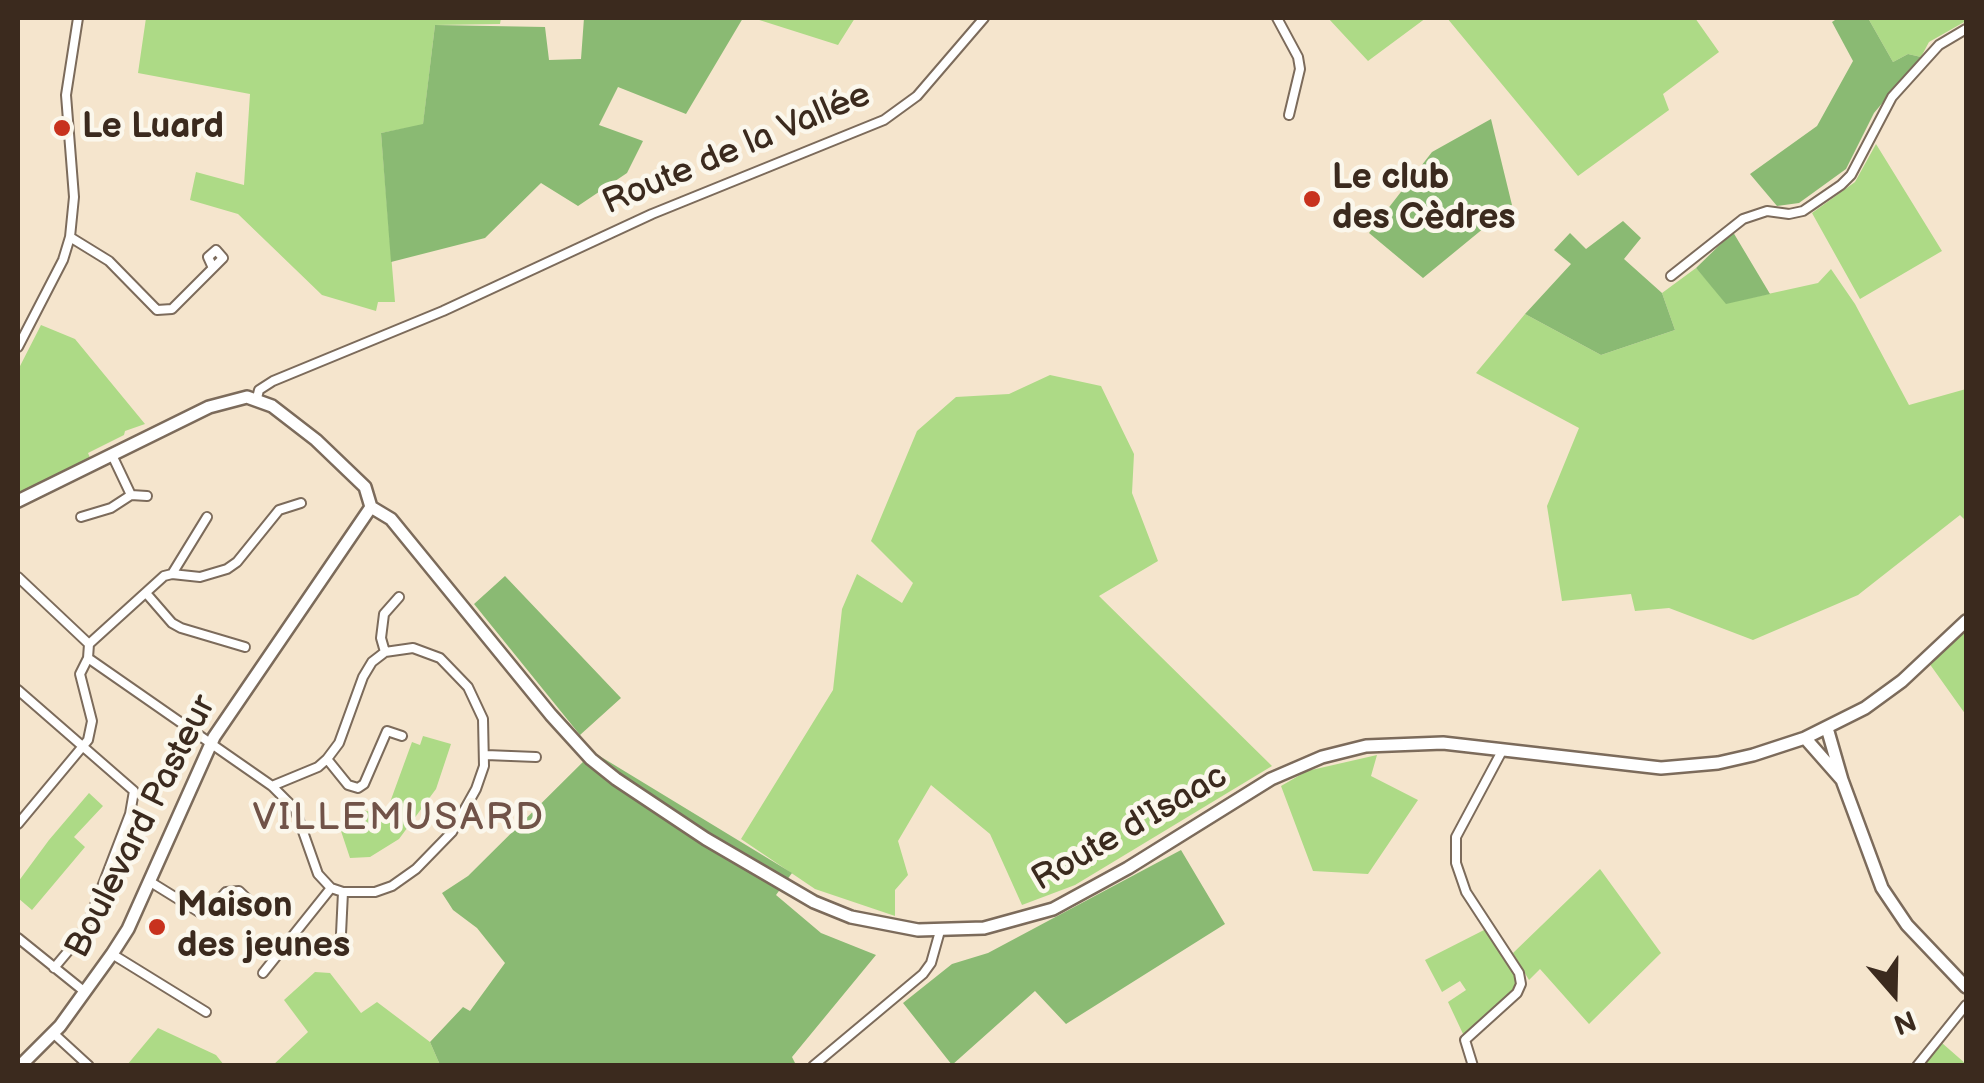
<!DOCTYPE html>
<html>
<head>
<meta charset="utf-8">
<style>
	body { margin:0 }
	#map { position:relative; width:1984px; height:1083px; overflow:hidden; background:#f5e5cd; font-family:"Balsamiq Sans",sans-serif }
	canvas { display:block }
	.frame { position:absolute; inset:0; border:20px solid #3b2a1e; pointer-events:none }
	.north { position:absolute; left:1844px; top:943px; width:100px; height:100px; -webkit-text-stroke:8px #fbf7ec; paint-order:stroke; rotate:160deg; font-size:28px; font-weight:700; line-height:40px; text-align:center; color:#3b2a1e }
	.north::after { content:''; display:block; margin:auto; width:35px; height:45px; background:#3b2a1e; clip-path:polygon(50% 0,100% 100%,50% 72%,0 100%) }
</style>
</head>
<body>
<div id="map">
<canvas width="1984" height="1083"></canvas>
<div class="frame"></div>
<div class="north">N</div>
</div>
<script>
const context = document.querySelector('canvas').getContext('2d');
context.lineJoin = 'round';
function paint(path, color) { context.fillStyle = color; context.fill(path, 'evenodd'); }
const toPath = rows => new Path2D(rows.map(r => 'M' + r).join(''));
function strokePath(path, color, width, dash) { context.strokeStyle = color; context.lineWidth = width; context.lineCap = dash ? 'butt' : 'round'; context.setLineDash(dash || []); context.stroke(path); }
function drawText(font, color, halo, rows, align = 'center') {
  context.font = font + ' "Balsamiq Sans",sans-serif'; context.lineWidth = 9; context.setLineDash([]); context.textBaseline = 'middle'; context.strokeStyle = halo; context.fillStyle = color; for (const [text, x, y, turn = 0] of rows) {
    context.save(); context.translate(x, y); context.rotate((+turn || 0) * Math.PI / 180); context.textAlign = isNaN(turn) ? turn : align; if (halo) context.strokeText(text, 0, 0); context.fillText(text, 0, 0); context.restore();
  }
}
paint(toPath([
	[146,18,501,18,500,24,435,25,423,125,381,133,395,302,378,302,376,311,322,295,238,214,190,200,196,172,244,185,250,94,138,73],
	[753,18,855,18,838,45],
	[1328,18,1426,18,1368,61],
	[1447,18,1695,18,1719,52,1663,94,1669,110,1578,176],
	[1868,18,1966,18,1966,21,1929,42,1921,57,1908,54,1893,62],
	[1876,144,1942,251,1860,299,1812,213,1855,182],
	[1696,268,1727,303,1818,283,1831,269,1855,304,1909,405,1966,389,1966,521,1960,515,1858,595,1753,640,1669,608,1635,611,1631,594,1562,601,1547,506,1579,428,1476,373,1525,314,1601,355,1675,330,1662,293],
	[41,325,75,339,145,424,125,431,124,435,88,453,91,460,71,467,18,496,18,370],
	[1050,375,1101,386,1134,454,1132,493,1158,561,1099,596,1272,766,1075,885,1022,905,990,834,931,785,898,841,908,875,895,890,895,916,815,889,741,839,833,690,842,609,857,574,902,603,913,583,871,541,917,431,956,397,1009,394],
	[1966,630,1966,715,1929,663],
	[423,736,451,744,436,789,399,839,370,857,350,858,340,828,350,824,356,808,385,816,412,742,420,745],
	[1377,755,1371,776,1418,800,1368,874,1313,871,1281,786,1307,771],
	[89,793,103,806,74,837,85,847,32,910,18,898,18,882,49,840],
	[1600,869,1661,953,1589,1024,1540,969,1529,980,1513,953],
	[1486,929,1518,980,1517,989,1464,1036,1448,1002,1466,990,1460,981,1442,992,1425,960],
	[315,972,330,973,361,1013,377,1002,430,1042,440,1065,272,1066,308,1032,284,1000],
	[158,1028,216,1055,224,1065,127,1065],
	[1934,1036,1966,1064,1966,1066,1911,1066]
]), '#adda86');
paint(toPath([
	[584,18,743,18,686,114,618,87,599,125,643,141,627,173,578,206,541,183,485,238,391,262,381,133,423,124,435,25,545,27,549,60,581,59],
	[1838,18,1868,18,1893,62,1908,54,1921,57,1874,113,1846,169,1799,203,1777,206,1750,174,1817,126,1853,61,1832,22],
	[1491,119,1512,205,1423,278,1369,233,1432,152],
	[1623,221,1641,238,1624,259,1662,293,1675,330,1601,355,1525,314,1571,264,1554,250,1570,233,1586,249],
	[1733,232,1770,294,1726,304,1696,268],
	[505,576,621,698,580,735,474,604],
	[593,752,792,873,776,895,821,933,876,955,792,1057,796,1065,440,1065,430,1042,463,1007,470,1011,505,963,477,928,453,910,442,893,468,876],
	[1181,850,1225,924,1066,1024,1035,991,952,1065,903,1003,952,964,988,953]
]), '#8aba73');
const street = toPath([
	[1277,18,1298,57,1300,69,1289,115],
	[70,237,109,261,157,310,172,309,223,258,216,250,208,257,213,268],
	[1671,276,1743,219,1767,211,1789,214,1803,211,1841,185,1851,175,1892,97,1939,45,1966,29],
	[18,347,63,260,70,237,74,197,66,95,78,18],
	[257,398,259,390,273,381,443,311,652,214,884,120,917,96,984,18],
	[112,455,131,495,147,496],
	[81,517,111,508,131,495],
	[172,574,207,517],
	[18,577,89,644],
	[146,593,172,623,181,628,245,647],
	[385,652,381,638,384,614,399,597],
	[88,658,272,786,295,809,318,874,331,888,343,892,375,892,392,886,416,869,452,832,476,789,484,766,483,719,468,687,440,658,413,648,385,652,372,662,363,677,339,743,327,759,318,767,272,786],
	[18,690,134,791,130,814,92,913,80,937,54,968],
	[486,755,536,757],
	[327,759,348,785,358,788,364,784,387,731,402,736],
	[18,824,88,740,92,721,80,674,88,658,89,644,164,576,172,574,200,577,227,569,237,562,279,510,301,503],
	[149,881,199,912,209,911,226,892,239,891,263,914],
	[341,934,343,892],
	[18,938,85,992],
	[112,954,206,1012],
	[263,973,331,888],
	[53,1033,89,1066],
	[813,1066,923,974,931,963,940,931],
	[1473,1066,1465,1040,1517,993,1521,984,1519,973,1466,892,1456,863,1456,837,1502,751],
	[1917,1066,1966,1005]
]);
const secondary = toPath([
	[18,501,209,407,247,397,272,406,316,440,365,487,371,507],
	[371,507,391,519,551,715,591,759,616,779,706,839,814,902,851,917,918,930,984,928,1053,909,1128,868,1271,779,1322,757,1366,746,1443,743,1661,768,1718,763,1753,755,1805,738,1865,708,1902,681,1966,621],
	[1827,728,1842,780,1882,888,1907,925,1966,987],
	[1805,738,1842,780],
	[20,1066,60,1026,112,954,128,929,214,737,371,507]
]);
strokePath(street, '#7c6b5b', 12);
strokePath(secondary, '#7c6b5b', 16);
strokePath(street, '#fff', 8);
strokePath(secondary, '#fff', 11);
for (const [x, y, r, color] of [
	[62,128,10,"#c8321e"],
	[1312,199,10,"#c8321e"],
	[157,927,10,"#c8321e"]
]) { const dot = new Path2D(); dot.arc(x, y, r, 0, 2 * Math.PI); context.fillStyle = color; context.fill(dot); strokePath(dot, '#fbf7ec', 4); }
drawText('bold 35px', '#3b2a1e', '#fbf7ec', [
	["Le Luard",82,128],
	["Le club",1332,179],
	["des Cèdres",1332,219],
	["Maison",177,907],
	["des jeunes",177,947]
], 'left');
drawText('35px', '#3b2a1e', '#fbf7ec', [
	["Route de la Vallée",737,150,-23],
	["Boulevard Pasteur",142,827,-63],
	["Route d'Isaac",1130,829,-30]
]);
context.letterSpacing = '2.5px';
drawText('38px', '#715348', '#fbf7ec', [
	["VILLEMUSARD",399,819]
]);
context.letterSpacing = '0px';
</script>
</body>
</html>
